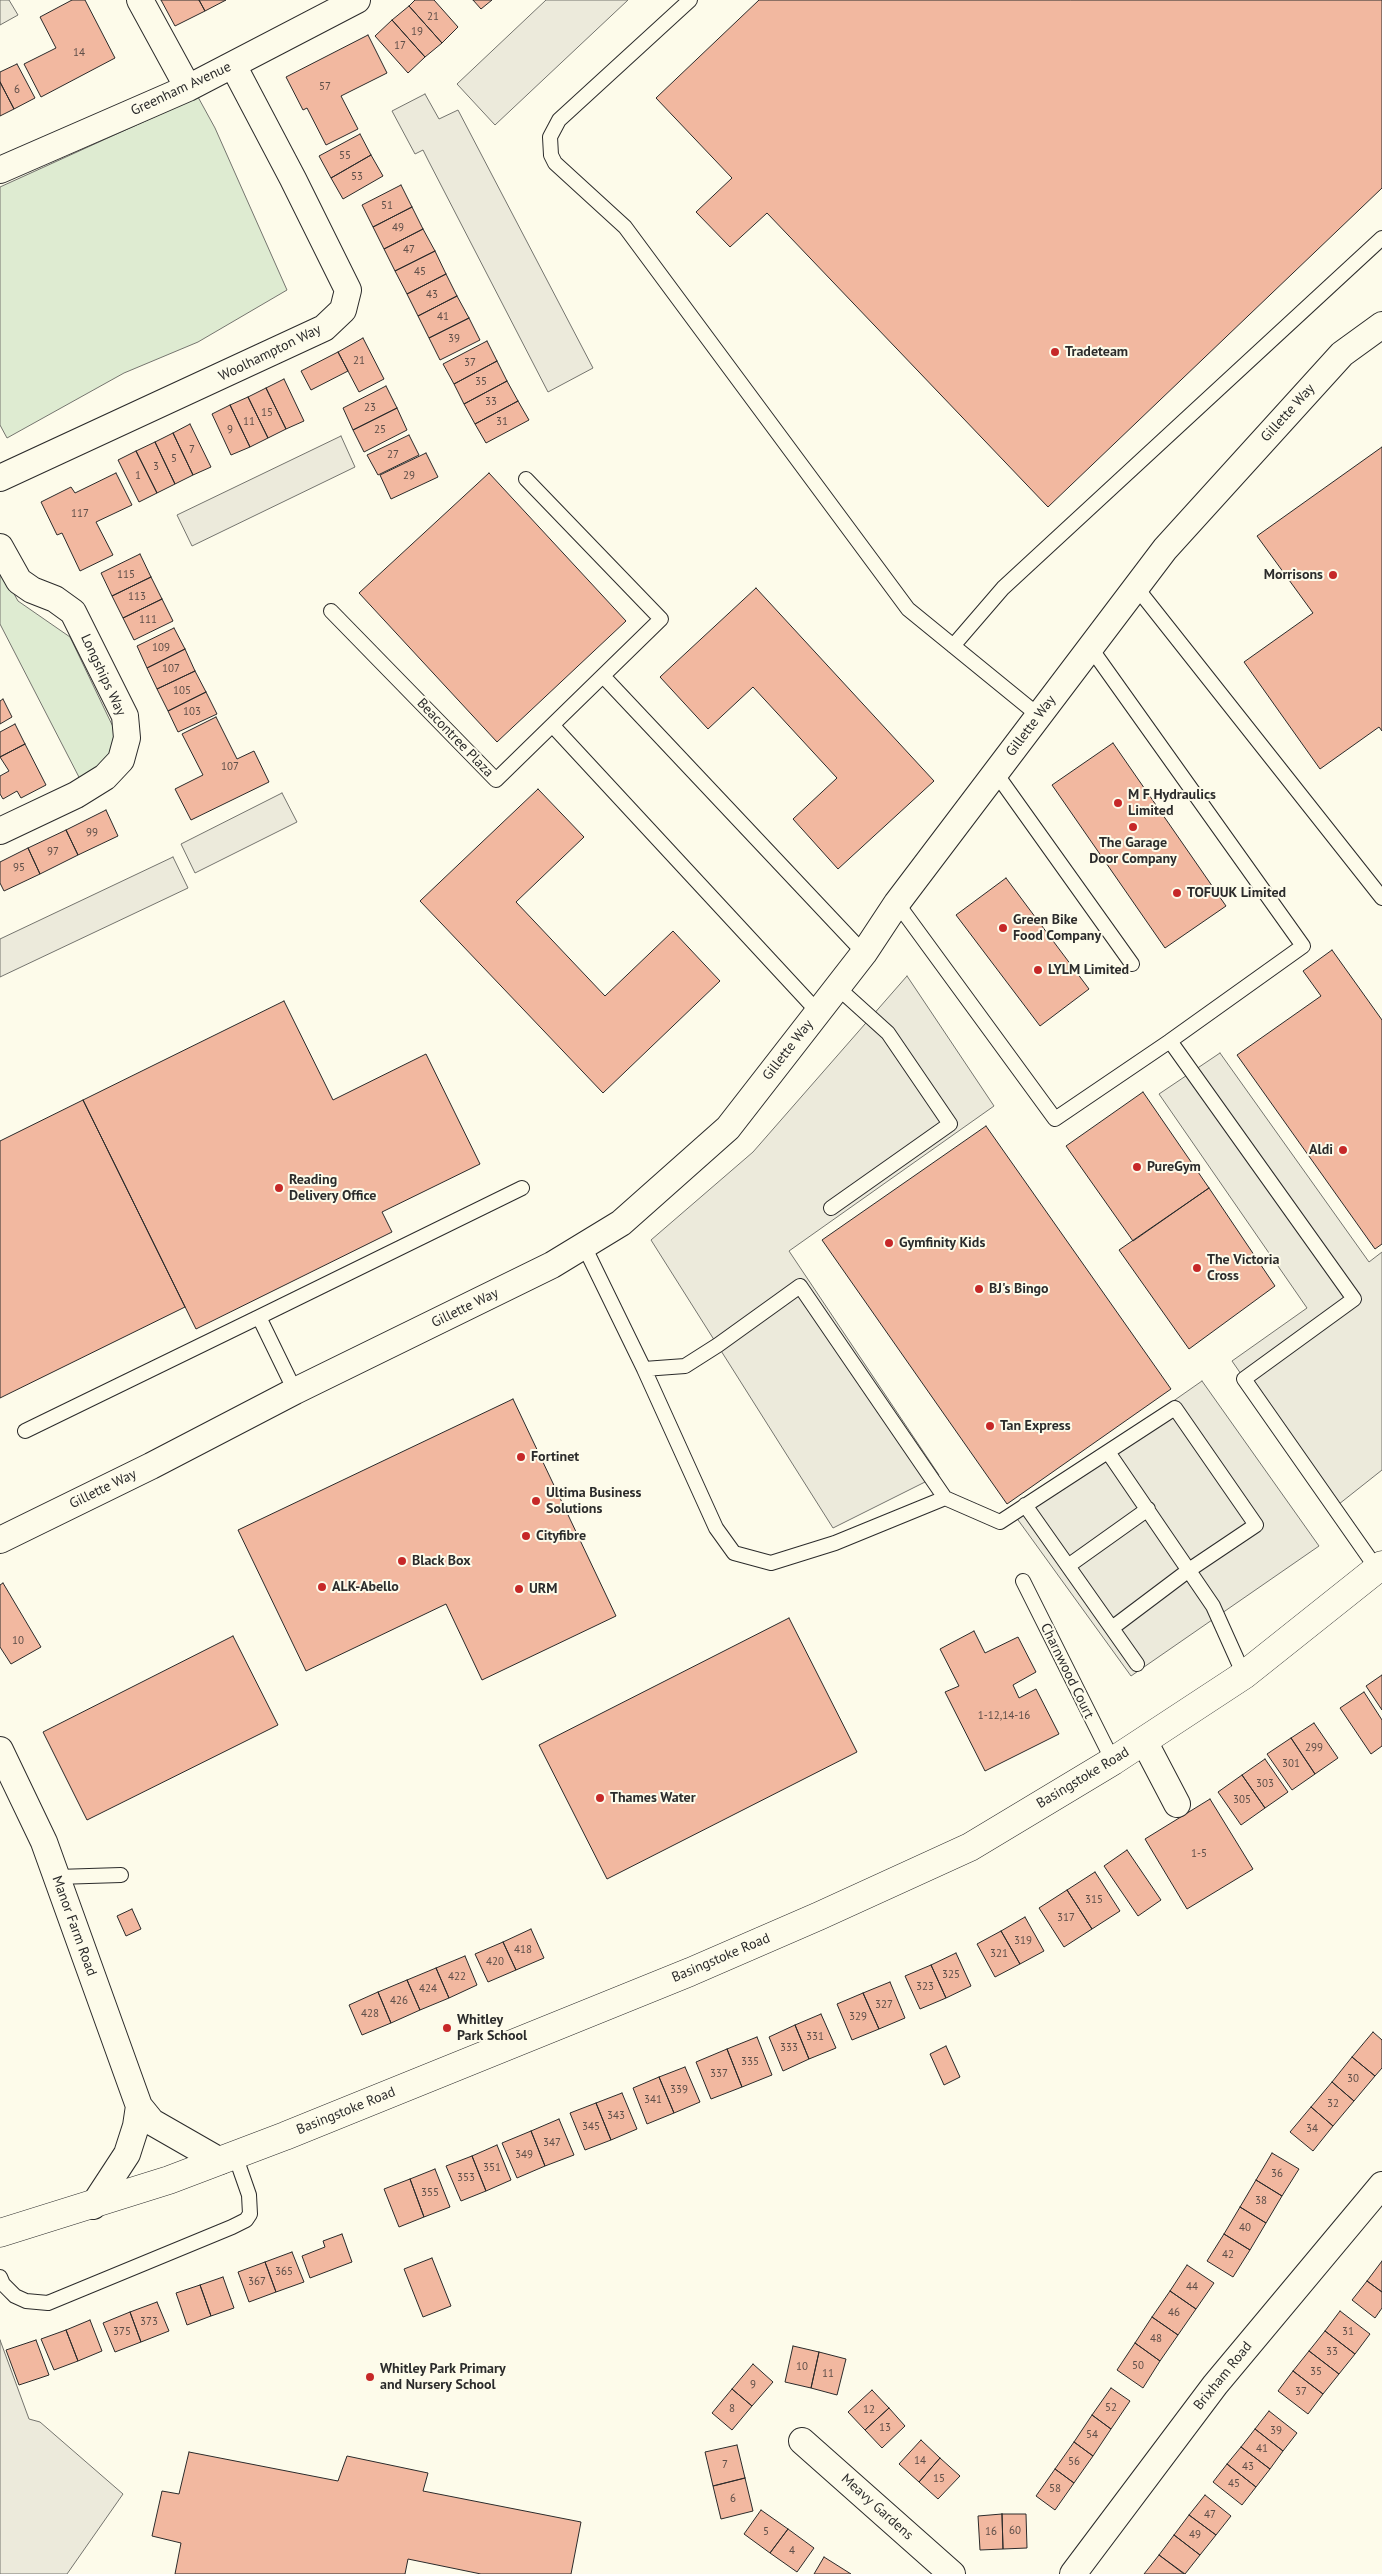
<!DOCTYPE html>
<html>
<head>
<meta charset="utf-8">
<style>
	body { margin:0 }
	canvas { display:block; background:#fdfbea }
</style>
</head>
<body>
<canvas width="1382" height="2574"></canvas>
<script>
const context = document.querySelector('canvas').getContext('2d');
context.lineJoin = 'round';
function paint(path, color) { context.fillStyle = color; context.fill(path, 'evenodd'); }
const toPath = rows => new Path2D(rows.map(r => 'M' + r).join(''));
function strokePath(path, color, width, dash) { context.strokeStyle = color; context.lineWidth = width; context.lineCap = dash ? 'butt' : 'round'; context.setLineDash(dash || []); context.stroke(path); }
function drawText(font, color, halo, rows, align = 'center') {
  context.font = font + ' "PT Sans",sans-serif'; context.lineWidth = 4; context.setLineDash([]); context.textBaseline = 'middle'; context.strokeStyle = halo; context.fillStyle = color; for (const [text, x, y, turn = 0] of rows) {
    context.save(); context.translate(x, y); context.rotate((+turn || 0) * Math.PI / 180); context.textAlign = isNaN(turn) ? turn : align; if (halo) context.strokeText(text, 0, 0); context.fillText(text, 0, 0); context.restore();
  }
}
const green = toPath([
	[198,97,215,128,287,290,198,342,124,373,7,438,0,425,0,187,198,97],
	[0,569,18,601,70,637,116,733,107,768,81,781,0,624,0,569]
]);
paint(green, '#deebd1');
strokePath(green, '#74746e', 1);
const parking = toPath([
	[0,0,9,0,18,15,0,25,0,0],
	[546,0,628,0,495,125,457,84,546,0],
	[425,94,439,119,458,110,593,368,548,392,428,160,423,150,415,154,392,111,425,94],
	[341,436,355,467,192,546,177,515,341,436],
	[282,793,297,822,195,873,181,844,282,793],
	[173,857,188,888,0,977,0,939,173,857],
	[907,976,994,1106,789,1251,939,1475,833,1528,651,1240,753,1152,907,976],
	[1220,1053,1369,1262,1382,1252,1382,1470,1334,1508,1232,1361,1307,1308,1159,1094,1220,1053],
	[1202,1381,1319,1546,1131,1676,1013,1513,1202,1381],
	[0,2340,29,2419,40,2422,123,2494,67,2574,0,2574,0,2340]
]);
paint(parking, '#eceadb');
strokePath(parking, '#74746e', 1);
const building = toPath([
	[72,0,85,0,115,58,41,97,24,64,56,48,40,17,72,0],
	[161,0,199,0,205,11,175,26,161,0],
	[199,0,226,0,205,11,199,0],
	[415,0,434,0,458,27,442,43,409,6,415,0],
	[473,0,492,0,481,9,473,0],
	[759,0,1382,0,1382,188,1048,507,767,213,730,247,696,212,732,178,656,98,759,0],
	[409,6,442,43,425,57,392,20,409,6],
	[392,20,425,57,408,73,375,36,392,20],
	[368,35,387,73,341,96,358,129,326,145,307,108,303,110,286,77,368,35],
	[17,64,35,98,14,109,0,82,0,72,17,64],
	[0,82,14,109,0,116,0,82],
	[360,134,371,155,331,178,319,156,360,134],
	[371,155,383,176,343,199,331,178,371,155],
	[401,185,412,207,373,227,362,205,401,185],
	[412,207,423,229,384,249,373,227,412,207],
	[423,229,435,251,395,271,384,249,423,229],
	[435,251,446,274,407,294,395,271,435,251],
	[446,274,457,296,418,316,407,294,446,274],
	[457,296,469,318,429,338,418,316,457,296],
	[469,318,480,340,440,360,429,338,469,318],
	[363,338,384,379,359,392,338,352,363,338],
	[487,341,497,361,454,384,443,364,487,341],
	[338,352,348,371,311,390,301,371,338,352],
	[497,361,507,381,464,404,454,384,497,361],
	[284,379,304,421,286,429,266,388,284,379],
	[507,381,518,401,475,424,464,404,507,381],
	[386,386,397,408,353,430,343,408,386,386],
	[266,388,286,429,268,438,248,397,266,388],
	[248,397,268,438,250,447,230,405,248,397],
	[518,401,529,420,486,443,475,424,518,401],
	[230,405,250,447,231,455,212,414,230,405],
	[397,408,407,430,364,452,353,430,397,408],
	[190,424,211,467,193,475,173,433,190,424],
	[173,433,193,475,175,484,155,442,173,433],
	[409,435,419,455,378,475,367,455,409,435],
	[155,442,175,484,157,493,136,451,155,442],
	[1382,447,1382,731,1379,727,1320,769,1244,662,1313,613,1257,536,1382,447],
	[136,451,157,493,139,502,118,460,136,451],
	[426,453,438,477,391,499,380,475,426,453],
	[116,473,132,505,96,522,113,555,80,571,62,533,57,535,41,502,71,487,75,493,116,473],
	[489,473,626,621,497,742,359,593,489,473],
	[140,554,151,577,112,596,101,573,140,554],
	[151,577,162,599,123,618,112,596,151,577],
	[756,588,934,781,838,869,793,819,837,778,753,687,708,729,660,677,756,588],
	[162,599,173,621,134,640,123,618,162,599],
	[174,628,185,649,147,668,137,646,174,628],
	[185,649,195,671,157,689,147,668,185,649],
	[195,671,206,692,168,711,157,689,195,671],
	[206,692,217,714,178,732,168,711,206,692],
	[3,699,12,717,0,724,0,701,3,699],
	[216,717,237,759,254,751,269,782,191,820,175,789,203,775,182,734,216,717],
	[15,724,25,744,0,757,0,732,15,724],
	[1113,743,1226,906,1165,948,1052,785,1113,743],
	[25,744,46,785,21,798,17,791,3,799,0,794,0,776,9,771,0,757,25,744],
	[538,789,584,837,516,902,605,996,673,931,720,981,603,1093,420,901,538,789],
	[106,810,118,836,78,855,66,830,106,810],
	[66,830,78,855,40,874,28,848,66,830],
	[28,848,40,874,4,891,0,883,0,862,28,848],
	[1006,878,1089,989,1040,1026,956,915,1006,878],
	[1332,950,1382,1020,1382,1244,1375,1249,1237,1055,1321,996,1303,971,1332,950],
	[284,1001,333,1100,426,1054,480,1164,382,1212,392,1232,196,1329,83,1100,284,1001],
	[1143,1092,1209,1188,1133,1241,1066,1146,1143,1092],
	[83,1100,185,1307,0,1398,0,1141,83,1100],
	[986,1126,1171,1389,1007,1504,822,1240,986,1126],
	[1209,1188,1275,1286,1189,1349,1119,1250,1209,1188],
	[513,1399,616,1616,482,1680,446,1604,306,1671,238,1530,513,1399],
	[3,1583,41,1647,11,1664,0,1647,0,1585,3,1583],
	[789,1618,857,1752,607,1879,539,1745,789,1618],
	[974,1631,985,1653,1018,1637,1036,1672,1013,1685,1019,1698,1036,1689,1059,1734,985,1771,945,1692,959,1686,940,1649,974,1631],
	[233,1636,278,1725,87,1820,43,1732,233,1636],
	[1382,1675,1382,1710,1366,1686,1382,1675],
	[1364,1692,1382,1720,1382,1746,1371,1754,1340,1708,1364,1692],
	[1314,1723,1338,1758,1315,1774,1291,1738,1314,1723],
	[1291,1738,1315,1774,1292,1790,1267,1754,1291,1738],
	[1265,1759,1288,1792,1265,1808,1242,1775,1265,1759],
	[1242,1775,1265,1808,1241,1825,1218,1792,1242,1775],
	[1210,1799,1253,1869,1187,1909,1145,1839,1210,1799],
	[1127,1850,1161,1900,1138,1916,1104,1866,1127,1850],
	[1095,1872,1120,1911,1092,1929,1067,1890,1095,1872],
	[1067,1890,1092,1929,1064,1947,1039,1908,1067,1890],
	[132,1909,141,1929,126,1936,117,1916,132,1909],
	[1025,1917,1044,1951,1020,1964,1001,1931,1025,1917],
	[531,1929,544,1958,516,1970,503,1942,531,1929],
	[1001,1931,1020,1964,995,1977,977,1944,1001,1931],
	[503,1942,516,1970,488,1982,475,1954,503,1942],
	[956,1953,971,1986,946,1998,931,1965,956,1953],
	[465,1956,477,1985,449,1998,436,1968,465,1956],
	[931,1965,946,1998,920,2009,905,1976,931,1965],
	[436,1968,449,1998,420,2010,407,1980,436,1968],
	[407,1980,420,2010,391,2023,378,1992,407,1980],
	[890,1982,905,2018,879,2029,863,1993,890,1982],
	[378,1992,391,2023,362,2035,349,2005,378,1992],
	[863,1993,879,2029,852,2040,837,2004,863,1993],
	[821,2014,836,2048,809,2059,795,2025,821,2014],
	[795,2025,809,2059,783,2071,769,2037,795,2025],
	[1373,2032,1382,2040,1382,2068,1375,2076,1352,2057,1373,2032],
	[757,2037,772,2075,742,2087,727,2049,757,2037],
	[946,2046,960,2077,944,2085,930,2054,946,2046],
	[727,2049,742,2087,711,2099,696,2062,727,2049],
	[1352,2057,1375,2076,1354,2101,1332,2082,1352,2057],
	[685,2067,700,2102,674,2113,659,2077,685,2067],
	[659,2077,674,2113,647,2124,633,2088,659,2077],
	[1332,2082,1354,2101,1333,2126,1311,2107,1332,2082],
	[622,2093,637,2129,611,2140,596,2103,622,2093],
	[596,2103,611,2140,585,2150,570,2113,596,2103],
	[1311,2107,1333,2126,1313,2151,1290,2132,1311,2107],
	[559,2119,574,2155,545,2166,531,2131,559,2119],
	[531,2131,545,2166,517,2178,502,2143,531,2131],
	[497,2145,511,2180,486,2191,472,2156,497,2145],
	[1272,2153,1299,2169,1282,2196,1256,2180,1272,2153],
	[472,2156,486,2191,461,2201,446,2166,472,2156],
	[435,2169,450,2207,424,2217,410,2179,435,2169],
	[410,2179,424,2217,399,2227,384,2189,410,2179],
	[1256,2180,1282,2196,1266,2223,1240,2207,1256,2180],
	[1240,2207,1266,2223,1250,2250,1224,2234,1240,2207],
	[342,2234,352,2262,310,2278,302,2256,325,2247,323,2241,342,2234],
	[1224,2234,1250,2250,1233,2277,1207,2261,1224,2234],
	[292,2252,304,2282,276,2292,265,2262,292,2252],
	[432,2258,451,2306,423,2317,404,2269,432,2258],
	[1382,2261,1382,2292,1367,2281,1382,2261],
	[265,2262,276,2292,249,2302,238,2272,265,2262],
	[1187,2265,1214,2283,1196,2309,1170,2291,1187,2265],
	[223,2277,234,2308,211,2316,200,2285,223,2277],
	[1367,2281,1382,2292,1382,2308,1375,2318,1352,2300,1367,2281],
	[200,2285,211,2316,187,2325,176,2293,200,2285],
	[1170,2291,1196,2309,1178,2335,1152,2317,1170,2291],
	[157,2302,169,2331,141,2342,130,2312,157,2302],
	[1340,2311,1370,2334,1355,2354,1325,2331,1340,2311],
	[130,2312,141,2342,115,2352,103,2323,130,2312],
	[1152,2317,1178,2335,1160,2361,1135,2343,1152,2317],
	[90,2320,102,2351,78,2361,66,2330,90,2320],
	[66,2330,78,2361,54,2370,41,2339,66,2330],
	[1325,2331,1355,2354,1339,2374,1309,2351,1325,2331],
	[36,2340,49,2375,19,2385,6,2350,36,2340],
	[1135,2343,1160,2361,1143,2388,1117,2370,1135,2343],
	[793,2346,819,2352,811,2388,785,2382,793,2346],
	[1309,2351,1339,2374,1323,2394,1293,2371,1309,2351],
	[819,2352,846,2359,837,2395,811,2388,819,2352],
	[753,2364,773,2382,752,2406,732,2389,753,2364],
	[1293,2371,1323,2394,1308,2414,1278,2391,1293,2371],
	[1111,2388,1130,2401,1111,2429,1092,2415,1111,2388],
	[732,2389,752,2406,732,2430,712,2413,732,2389],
	[872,2390,889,2408,865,2430,848,2412,872,2390],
	[889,2408,905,2426,882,2448,865,2430,889,2408],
	[1269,2411,1297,2433,1283,2451,1255,2429,1269,2411],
	[1092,2415,1111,2429,1093,2456,1074,2442,1092,2415],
	[1255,2429,1283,2451,1270,2469,1241,2447,1255,2429],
	[921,2440,940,2458,919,2482,899,2464,921,2440],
	[1074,2442,1093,2456,1074,2483,1055,2469,1074,2442],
	[737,2445,745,2478,713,2486,705,2452,737,2445],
	[1241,2447,1270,2469,1256,2487,1227,2464,1241,2447],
	[189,2452,338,2481,347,2456,428,2473,423,2491,581,2522,571,2574,481,2574,408,2559,405,2574,175,2574,181,2543,152,2536,162,2491,179,2494,189,2452],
	[940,2458,960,2476,938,2499,919,2482,940,2458],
	[1227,2464,1256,2487,1242,2505,1213,2482,1227,2464],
	[1055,2469,1074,2483,1055,2510,1036,2496,1055,2469],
	[745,2478,753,2511,721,2519,713,2486,745,2478],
	[1205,2495,1231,2516,1216,2535,1189,2515,1205,2495],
	[761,2510,788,2529,770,2553,744,2534,761,2510],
	[1002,2514,1026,2514,1027,2548,1003,2549,1002,2514],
	[1002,2514,1003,2549,980,2550,978,2516,1002,2514],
	[1189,2515,1216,2535,1200,2555,1174,2535,1189,2515],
	[788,2529,814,2548,797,2572,770,2553,788,2529],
	[1174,2535,1200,2555,1185,2574,1159,2555,1174,2535],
	[1159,2555,1184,2574,1144,2574,1159,2555],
	[824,2557,851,2574,814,2574,824,2557]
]);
paint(building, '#f2b8a0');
strokePath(building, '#2b2b2b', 1);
const service = toPath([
	[690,0,559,120,550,137,551,155,555,163,625,227,908,609,1038,715],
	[1136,587,1382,898],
	[331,611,496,780,661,619,526,479],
	[953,646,1003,588,1382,238],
	[1090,647,1303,946,1170,1041],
	[603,676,864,953],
	[553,726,818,1012],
	[995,772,1132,964],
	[897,903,1055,1119,1170,1041,1354,1299,1244,1379,1377,1569],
	[831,1208,950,1124,888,1033,837,987],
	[584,1246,644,1369,716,1528,734,1553,771,1563,835,1543,945,1498,1000,1522,1175,1408,1256,1525,1189,1570,1112,1628],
	[644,1369,685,1366,718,1345,800,1286,945,1498],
	[295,1391,259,1317,522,1188],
	[25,1431,259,1317],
	[1108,1452,1213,1606,1244,1675],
	[1025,1505,1137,1664],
	[1068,1566,1148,1509],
	[1023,1581,1113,1761],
	[57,1877,121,1875],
	[0,2277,3,2284,15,2296,26,2301,48,2303,232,2227,246,2220,250,2214,249,2195,235,2155]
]);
const minor = toPath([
	[140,0,188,88],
	[0,170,188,88,357,0],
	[0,478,324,328,343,310,348,290,293,179,233,65],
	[0,547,19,581,32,590,55,599,73,612,125,716,127,738,121,760,105,777,76,795,0,831],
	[0,1540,151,1466,295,1391,552,1265,621,1223,728,1128,864,953,897,903,1165,549,1342,354,1382,325],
	[1144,1741,1177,1804],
	[0,1750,44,1842,139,2106,152,2122,220,2161],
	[93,2206,127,2154,136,2126,139,2106],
	[802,2441,952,2574],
	[1073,2574,1215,2385,1382,2185]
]);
const secondary = toPath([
	[0,2233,169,2180,285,2136,690,1972,819,1916,970,1847,1113,1761,1244,1675,1382,1565]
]);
strokePath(service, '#2b2b2b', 16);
strokePath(minor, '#2b2b2b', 28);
strokePath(secondary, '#2b2b2b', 29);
strokePath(service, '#fdfbea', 14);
strokePath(minor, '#fdfbea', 26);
strokePath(secondary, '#fdfbea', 28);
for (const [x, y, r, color] of [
	[1055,352,5,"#c62828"],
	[1333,575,5,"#c62828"],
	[1118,803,5,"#c62828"],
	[1133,827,5,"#c62828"],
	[1177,893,5,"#c62828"],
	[1003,928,5,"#c62828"],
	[1038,970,5,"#c62828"],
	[1343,1150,5,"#c62828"],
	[1137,1167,5,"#c62828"],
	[279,1188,5,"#c62828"],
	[889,1243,5,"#c62828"],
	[1197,1268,5,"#c62828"],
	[979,1289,5,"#c62828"],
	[990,1426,5,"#c62828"],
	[521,1457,5,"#c62828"],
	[536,1501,5,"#c62828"],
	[526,1536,5,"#c62828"],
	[402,1561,5,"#c62828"],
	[322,1587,5,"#c62828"],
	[519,1589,5,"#c62828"],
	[600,1798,5,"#c62828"],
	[447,2028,5,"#c62828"],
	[370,2377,5,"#c62828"]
]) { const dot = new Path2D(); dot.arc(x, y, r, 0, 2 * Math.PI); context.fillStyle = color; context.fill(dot); strokePath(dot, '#fdfbea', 2); }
drawText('11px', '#5d4e48', null, [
	["21",433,17],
	["19",417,32],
	["17",400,46],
	["14",79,53],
	["57",325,87],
	["6",17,90],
	["55",345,156],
	["53",357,177],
	["51",387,206],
	["49",398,228],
	["47",409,250],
	["45",420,272],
	["43",432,295],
	["41",443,317],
	["39",454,339],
	["21",359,361],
	["37",470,363],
	["35",481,382],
	["33",491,402],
	["23",370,408],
	["15",267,413],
	["11",249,422],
	["31",502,422],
	["9",230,430],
	["25",380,430],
	["7",192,450],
	["27",393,455],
	["5",174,459],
	["3",156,467],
	["1",138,476],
	["29",409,476],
	["117",80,514],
	["115",126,575],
	["113",137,597],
	["111",148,620],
	["109",161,648],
	["107",171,669],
	["105",182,691],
	["103",192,712],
	["107",230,767],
	["99",92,833],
	["97",53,852],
	["95",19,868],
	["10",18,1641],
	["1-12,14-16",1004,1716],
	["299",1314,1748],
	["301",1291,1764],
	["303",1265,1784],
	["305",1242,1800],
	["1-5",1199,1854],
	["315",1094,1900],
	["317",1066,1918],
	["319",1023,1941],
	["418",523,1950],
	["321",999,1954],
	["420",495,1962],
	["325",951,1975],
	["422",457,1977],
	["323",925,1987],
	["424",428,1989],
	["426",399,2001],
	["327",884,2005],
	["428",370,2014],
	["329",858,2017],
	["331",815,2037],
	["333",789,2048],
	["335",750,2062],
	["337",719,2074],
	["30",1353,2079],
	["339",679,2090],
	["341",653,2100],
	["32",1333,2104],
	["343",616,2116],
	["345",591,2127],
	["34",1312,2129],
	["347",552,2143],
	["349",524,2155],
	["351",492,2168],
	["36",1277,2174],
	["353",466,2178],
	["355",430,2193],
	["38",1261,2201],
	["40",1245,2228],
	["42",1228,2255],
	["365",284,2272],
	["367",257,2282],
	["44",1192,2287],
	["46",1174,2313],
	["373",149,2322],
	["375",122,2332],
	["31",1348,2332],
	["48",1156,2339],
	["33",1332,2352],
	["50",1138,2366],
	["10",802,2367],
	["35",1316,2372],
	["11",828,2374],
	["9",753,2385],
	["37",1301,2392],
	["52",1111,2408],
	["8",732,2409],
	["12",869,2410],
	["13",885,2428],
	["39",1276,2431],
	["54",1092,2435],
	["41",1262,2449],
	["14",920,2461],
	["56",1074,2462],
	["7",725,2465],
	["43",1248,2467],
	["15",939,2479],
	["45",1234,2484],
	["58",1055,2489],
	["6",733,2499],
	["47",1210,2515],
	["60",1015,2531],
	["5",766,2532],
	["16",991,2532],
	["49",1195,2535],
	["4",792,2551]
]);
drawText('14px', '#2b2b2b', '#fdfbea', [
	["Greenham Avenue",181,89,-25],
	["Woolhampton Way",270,353,-26],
	["Gillette Way",1288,413,-48],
	["Longships Way",103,675,65],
	["Gillette Way",1031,726,-53],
	["Beacontree Plaza",455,738,46],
	["Gillette Way",788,1050,-52],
	["Gillette Way",465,1308,-26],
	["Gillette Way",103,1489,-26],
	["Charnwood Court",1067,1671,64],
	["Basingstoke Road",1083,1778,-31],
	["Manor Farm Road",74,1926,70],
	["Basingstoke Road",721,1958,-23],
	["Basingstoke Road",346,2111,-22],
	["Brixham Road",1223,2376,-51],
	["Meavy Gardens",877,2507,42]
]);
drawText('bold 14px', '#2b2b2b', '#fdfbea', [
	["Tradeteam",1065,352],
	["Morrisons",1323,575,"right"],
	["M F Hydraulics",1128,795],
	["Limited",1128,811],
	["The Garage",1133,843,"center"],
	["Door Company",1133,859,"center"],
	["TOFUUK Limited",1187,893],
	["Green Bike",1013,920],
	["Food Company",1013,936],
	["LYLM Limited",1048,970],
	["Aldi",1333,1150,"right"],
	["PureGym",1147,1167],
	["Reading",289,1180],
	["Delivery Office",289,1196],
	["Gymfinity Kids",899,1243],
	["The Victoria",1207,1260],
	["Cross",1207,1276],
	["BJ's Bingo",989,1289],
	["Tan Express",1000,1426],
	["Fortinet",531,1457],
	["Ultima Business",546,1493],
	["Solutions",546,1509],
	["Cityfibre",536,1536],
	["Black Box",412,1561],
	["ALK-Abello",332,1587],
	["URM",529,1589],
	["Thames Water",610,1798],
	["Whitley",457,2020],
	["Park School",457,2036],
	["Whitley Park Primary",380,2369],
	["and Nursery School",380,2385]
], 'left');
</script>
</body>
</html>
